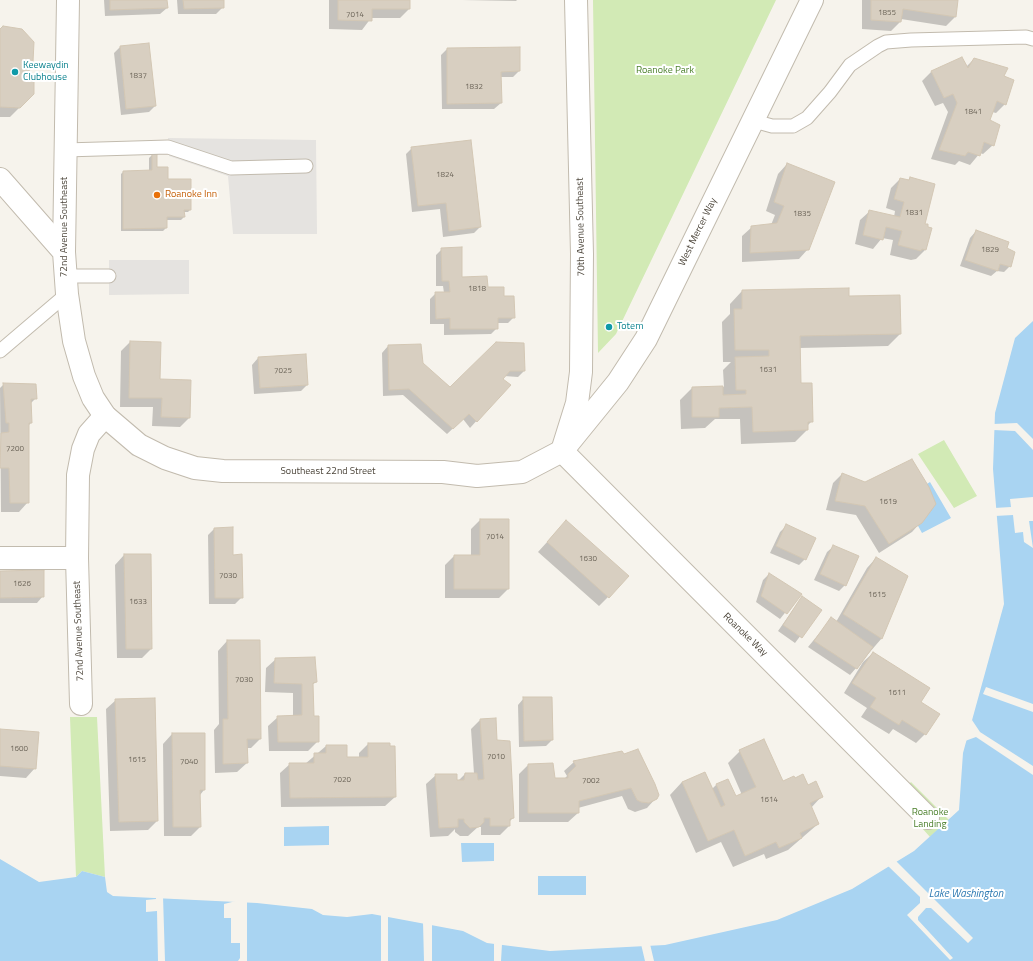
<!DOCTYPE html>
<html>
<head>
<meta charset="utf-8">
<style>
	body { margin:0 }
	canvas { display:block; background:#f6f3ec }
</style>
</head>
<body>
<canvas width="1033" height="961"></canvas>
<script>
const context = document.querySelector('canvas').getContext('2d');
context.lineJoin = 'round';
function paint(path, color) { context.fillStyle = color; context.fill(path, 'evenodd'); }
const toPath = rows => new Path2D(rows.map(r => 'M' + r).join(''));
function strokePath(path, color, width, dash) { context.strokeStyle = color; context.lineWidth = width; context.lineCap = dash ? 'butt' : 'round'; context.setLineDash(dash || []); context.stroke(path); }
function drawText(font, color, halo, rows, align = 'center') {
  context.font = font + ' "Titillium Web",sans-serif'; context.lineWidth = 4; context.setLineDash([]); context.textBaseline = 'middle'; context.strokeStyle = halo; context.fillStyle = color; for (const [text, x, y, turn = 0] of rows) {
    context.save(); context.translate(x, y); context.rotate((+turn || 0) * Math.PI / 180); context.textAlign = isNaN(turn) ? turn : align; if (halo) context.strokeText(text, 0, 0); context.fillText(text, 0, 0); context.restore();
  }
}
paint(toPath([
	[593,0,776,0,616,334,598,353],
	[944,440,977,496,954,508,918,454],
	[70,717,97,717,105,877,82,871,76,877],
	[911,782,949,820,930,837,895,798]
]), '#d2eab5');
paint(toPath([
	[168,138,316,140,317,234,233,234,228,176,169,156],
	[109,260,189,260,189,294,109,295]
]), '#e5e3e0');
paint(toPath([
	[1033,321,1033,961,0,961,0,859,39,882,76,877,82,871,105,877,107,892,113,896,257,903,312,909,323,915,347,917,372,914,463,931,487,943,550,951,665,945,777,920,852,889,914,851,959,810,963,753,1004,604,993,469,995,413,1015,338],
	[930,482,951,518,922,533,903,499],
	[329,826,329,845,284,846,284,827],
	[461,843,494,843,494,861,462,862],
	[538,876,586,876,586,895,538,895]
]), '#a9d4f2');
paint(toPath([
	[1017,423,1033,439,1033,450,1015,431,993,430,993,424],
	[1033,497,1033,521,1029,521,1033,548,1024,542,1023,532,1015,533,1013,515,995,516,994,508,1011,507,1010,499],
	[986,687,1033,704,1033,712,983,694],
	[972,720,980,732,1033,766,1033,775,976,737,965,741,969,725],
	[895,860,973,938,968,943,931,908,926,908,918,917,918,920,953,958,950,960,907,915,920,903,920,897,887,865],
	[156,896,163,896,165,961,158,961,157,911,146,912,146,900,156,899],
	[240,900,247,900,247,961,238,961,240,958,240,943,231,943,231,918,224,918,224,904],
	[381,914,388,915,388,961,381,961],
	[423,922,432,923,432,961,424,961],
	[494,943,502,944,501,961,494,961],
	[641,944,650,944,654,961,645,961]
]), '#f6f3ec');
paint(toPath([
	[104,0,166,0,167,8,160,14,105,16],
	[177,0,223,0,223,7,216,14,178,14],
	[329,0,409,0,409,9,400,18,371,18,362,30,329,29],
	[462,0,517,0,516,1],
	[862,0,957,0,955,17,946,26,901,19,900,22,891,31,862,29],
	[0,30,32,61,25,68,33,94,10,117,0,117],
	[148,44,155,106,149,112,121,115,114,53,120,47],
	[447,49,519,71,513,77,500,77,501,103,494,109,442,109,441,55],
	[962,58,966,67,974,59,1003,77,1005,104,996,113,992,112,988,120,993,145,983,154,980,153,970,165,959,161,955,165,931,159,948,112,943,103,935,106,922,81,931,72],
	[412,148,480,227,474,233,443,237,440,209,412,212,406,154],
	[152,155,156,168,190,210,188,212,184,212,184,217,181,220,166,220,166,228,163,231,121,231,121,174,123,172,149,171,149,158],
	[787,164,808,249,799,259,742,262,742,236,752,227,771,225,775,215,766,211,778,174],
	[910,178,924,224,925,250,916,259,911,260,890,255,893,240,882,238,873,249,855,244,860,220,870,211,894,217,895,211,886,208,891,188,900,179,908,181],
	[976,231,1005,249,1010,266,1004,272,997,271,991,276,960,266,970,238],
	[442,249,461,278,487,288,514,317,508,323,497,323,497,328,491,334,444,335,444,324,430,324,430,299,436,293,444,293,443,286,436,286,436,255],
	[742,291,848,297,900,334,888,346,800,348,800,384,812,421,807,426,807,430,795,442,741,444,740,419,715,419,705,428,681,429,680,400,692,388,724,387,723,370,731,362,723,362,722,322,730,314,730,304],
	[130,342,189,418,180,427,152,426,153,407,120,407,121,351],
	[496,343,524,371,518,377,504,376,502,379,509,385,470,428,463,419,447,434,403,395,383,396,382,353,388,346,422,364,451,388],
	[258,358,307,385,301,391,254,394,252,365],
	[4,384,36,398,31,403,31,423,28,426,28,502,19,512,1,512,0,388],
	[842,474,865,483,935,504,931,511,912,532,879,553,856,515,826,510,833,483],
	[480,520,508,589,499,598,445,598,445,565,454,556,471,556,471,529],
	[786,526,805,559,799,565,770,553,780,532],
	[232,528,232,556,242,597,235,604,209,604,208,535,214,529],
	[557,531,608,597,599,606,538,552],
	[834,546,845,585,839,591,814,580,827,552],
	[124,555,151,649,142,658,117,658,115,565],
	[876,558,882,638,850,675,808,647,831,619,836,622,867,568],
	[0,572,43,596,37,603,0,603],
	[769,574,800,594,780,619,756,602,763,580],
	[802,597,820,610,795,643,778,631],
	[227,641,260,739,251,748,246,748,247,763,237,772,215,773,214,730,219,724,218,651],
	[873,653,920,702,925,734,916,743,893,729,889,734,861,717,867,708,844,693,863,662],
	[276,659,316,682,312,685,313,717,318,741,308,751,269,751,268,726,278,717,293,716,293,693,265,692,266,668],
	[524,698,552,740,546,746,519,747,518,705],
	[116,700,157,821,148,830,110,831,106,709],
	[480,720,496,741,513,818,509,822,509,826,500,835,481,835,481,827,478,827,468,836,460,836,455,832,455,829,448,836,430,837,426,784,436,775,458,781,465,774,474,774,471,729],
	[0,730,35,768,26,778,0,776],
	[172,734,204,790,200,795,200,827,191,836,164,836,163,744],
	[368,744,395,797,385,806,281,807,280,773,290,764,305,764,326,746,346,758,359,758,359,753],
	[740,751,782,782,795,780,807,786,821,797,811,808,818,824,788,850,766,859,764,854,733,867,721,842,696,853,670,795,682,782,705,773,712,789,716,785,728,780,735,798,742,795,728,763],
	[574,762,656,798,647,808,635,812,628,809,622,796,578,808,578,813,568,822,519,822,519,774,528,765,554,779,564,779,567,776,564,771]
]), '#0003');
const building = toPath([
	[110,0,167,0,168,8,110,10,110,0],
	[183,0,224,0,224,8,184,9,183,0],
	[338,0,410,0,410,9,372,9,372,21,338,20,338,0],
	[871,0,958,0,956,17,903,9,901,22,871,20,871,0],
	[3,26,22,29,34,42,33,62,26,67,34,76,34,94,20,108,0,107,0,29,3,26],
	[149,43,156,106,126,109,120,46,149,43],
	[520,47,520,71,501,72,502,103,447,104,447,48,520,47],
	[962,57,968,68,974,58,1008,68,1004,76,1014,80,1006,105,997,101,990,120,1000,125,994,146,984,142,980,156,968,152,965,156,939,150,957,103,953,94,944,98,931,71,962,57],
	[471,140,481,227,449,231,446,203,418,206,411,147,471,140],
	[152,154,157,154,157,167,168,167,168,179,191,179,191,210,184,210,185,217,167,217,167,228,123,229,123,171,152,170,152,154],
	[787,163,835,182,809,250,750,253,751,226,777,223,784,206,774,202,787,163],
	[910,177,935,184,925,224,928,224,928,227,932,228,926,250,922,249,921,251,898,245,902,231,886,227,883,240,863,235,869,210,900,217,904,202,894,199,900,178,909,180,910,177],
	[976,230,1009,242,1007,248,1015,252,1011,267,1000,264,998,271,965,260,976,230],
	[462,247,462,277,487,276,488,287,504,287,504,296,514,296,515,318,498,318,498,329,450,329,450,318,436,319,435,292,450,292,449,281,442,281,441,248,462,247],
	[849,288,849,296,900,295,901,334,800,336,801,383,812,383,813,422,808,422,808,430,753,432,752,407,719,408,719,417,692,417,692,387,723,386,723,395,746,394,746,390,736,390,735,357,769,356,769,350,735,350,734,309,742,309,742,290,849,288],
	[130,341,161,342,160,379,191,380,190,418,161,417,162,398,129,398,130,341],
	[496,342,524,343,525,371,510,371,503,379,511,385,477,422,469,414,453,429,409,389,389,390,388,345,421,344,423,363,450,387,496,342],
	[306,354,308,385,260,388,258,357,306,354],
	[3,383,36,384,37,399,31,399,32,423,29,423,29,503,10,503,9,468,0,468,1,433,9,432,9,423,6,423,3,383],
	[912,459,929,487,936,504,922,523,889,544,865,506,835,501,842,473,865,482,912,459],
	[480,519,509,519,509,589,454,589,454,555,480,555,480,519],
	[566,520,629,576,609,598,547,542,566,520],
	[786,524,816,538,806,560,776,546,786,524],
	[233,527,233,555,242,554,243,598,215,598,214,528,233,527],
	[833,545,859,556,846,586,820,574,833,545],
	[124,554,151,554,152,649,126,649,124,554],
	[876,557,908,576,882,639,843,614,876,557],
	[44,570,44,597,0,598,0,571,44,570],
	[769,573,802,594,787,614,761,596,769,573],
	[802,596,822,610,802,638,783,625,802,596],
	[831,617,873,647,857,669,814,641,831,617],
	[227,640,260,640,261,739,247,739,248,763,223,764,223,719,228,719,227,640],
	[873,652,930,688,921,702,940,714,926,735,902,720,899,725,870,707,876,698,852,683,873,652],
	[315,657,317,682,313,683,314,716,319,716,319,742,278,742,277,716,302,715,302,684,274,683,275,658,315,657],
	[523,697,552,697,553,740,524,741,523,697],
	[155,698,158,821,119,822,115,699,155,698],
	[496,718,497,740,510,741,514,818,510,819,510,826,490,826,490,818,484,818,484,822,479,827,470,828,464,822,464,819,458,819,458,827,439,828,435,774,457,774,457,780,464,780,465,773,477,773,478,780,484,779,480,719,496,718],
	[0,729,39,732,36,769,0,766,0,729],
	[172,733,205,733,205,790,200,790,201,827,173,827,172,733],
	[764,739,783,781,794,776,795,778,803,774,808,785,816,781,823,797,810,803,819,824,800,833,802,838,779,848,776,842,745,856,734,830,708,841,682,782,705,772,721,807,725,805,716,784,728,779,736,796,756,787,739,750,764,739],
	[368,743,390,743,390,746,395,746,396,797,290,798,289,763,314,763,314,753,326,753,326,745,347,745,347,757,368,757,368,743],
	[638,749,655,784,659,795,657,799,649,803,641,802,637,800,631,788,579,801,579,813,528,813,528,764,553,763,555,778,568,778,568,774,576,766,573,761,622,751,624,754,638,749]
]);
paint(building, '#d8cfc1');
strokePath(building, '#d3c7b4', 1);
const service = toPath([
	[754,121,772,126,793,126,807,118,830,92,850,65,878,46,886,42,911,40,1026,37,1033,39],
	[65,150,168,147,231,168,306,166],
	[65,276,109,276],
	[0,351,67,294]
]);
const minor = toPath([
	[576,0,582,254,581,372,577,403,562,451,928,818],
	[64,252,68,0],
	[0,558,77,558],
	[81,704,77,558,78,475,83,449,89,434,105,416]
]);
const tertiary = toPath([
	[0,179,64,252,67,294,74,341,84,376,93,398,105,416,139,445,165,458,195,468,223,471,443,472,477,476,522,472,562,451,618,382,646,339,812,0]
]);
strokePath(service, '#c2bbae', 15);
strokePath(minor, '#c2bbae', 24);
strokePath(tertiary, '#c2bbae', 24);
strokePath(service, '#fff', 13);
strokePath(minor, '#fff', 22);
strokePath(tertiary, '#fff', 22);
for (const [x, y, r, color] of [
	[15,72,4,"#0f9aa8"],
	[157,195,4,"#e8710a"],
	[609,327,4,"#0f9aa8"]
]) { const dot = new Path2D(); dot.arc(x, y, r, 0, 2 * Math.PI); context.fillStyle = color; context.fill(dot); strokePath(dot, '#fff', 1.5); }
drawText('8px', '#6e675b', null, [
	["1855",887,13],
	["7014",355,15],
	["1837",138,76],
	["1832",474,87],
	["1841",973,112],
	["1824",445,175],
	["1831",914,213],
	["1835",802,214],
	["1829",990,250],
	["1818",477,289],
	["1631",768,370],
	["7025",283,371],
	["7200",15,449],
	["1619",888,502],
	["7014",495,537],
	["1630",588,559],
	["7030",228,576],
	["1626",22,584],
	["1615",877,595],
	["1633",138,602],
	["7030",244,680],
	["1611",897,693],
	["1600",19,749],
	["7010",496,757],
	["1615",137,760],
	["7040",189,762],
	["7020",342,780],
	["7002",591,781],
	["1614",769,800]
]);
drawText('10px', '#0d838f', '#fff', [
	["Keewaydin",23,66],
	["Clubhouse",23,78],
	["Totem",617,327]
], 'left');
drawText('10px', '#4a7f2a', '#fff', [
	["Roanoke Park",665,71],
	["Roanoke",930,813],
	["Landing",930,825]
]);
drawText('10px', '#c56008', '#fff', [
	["Roanoke Inn",165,195]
], 'left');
drawText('10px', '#4b4439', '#fff', [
	["72nd Avenue Southeast",65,227,-90],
	["70th Avenue Southeast",581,227,-91],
	["West Mercer Way",698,232,-64],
	["Southeast 22nd Street",328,472],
	["72nd Avenue Southeast",79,631,-92],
	["Roanoke Way",745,635,44]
]);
drawText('italic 11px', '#2e7ab2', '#fff', [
	["Lake Washington",966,894]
]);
</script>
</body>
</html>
